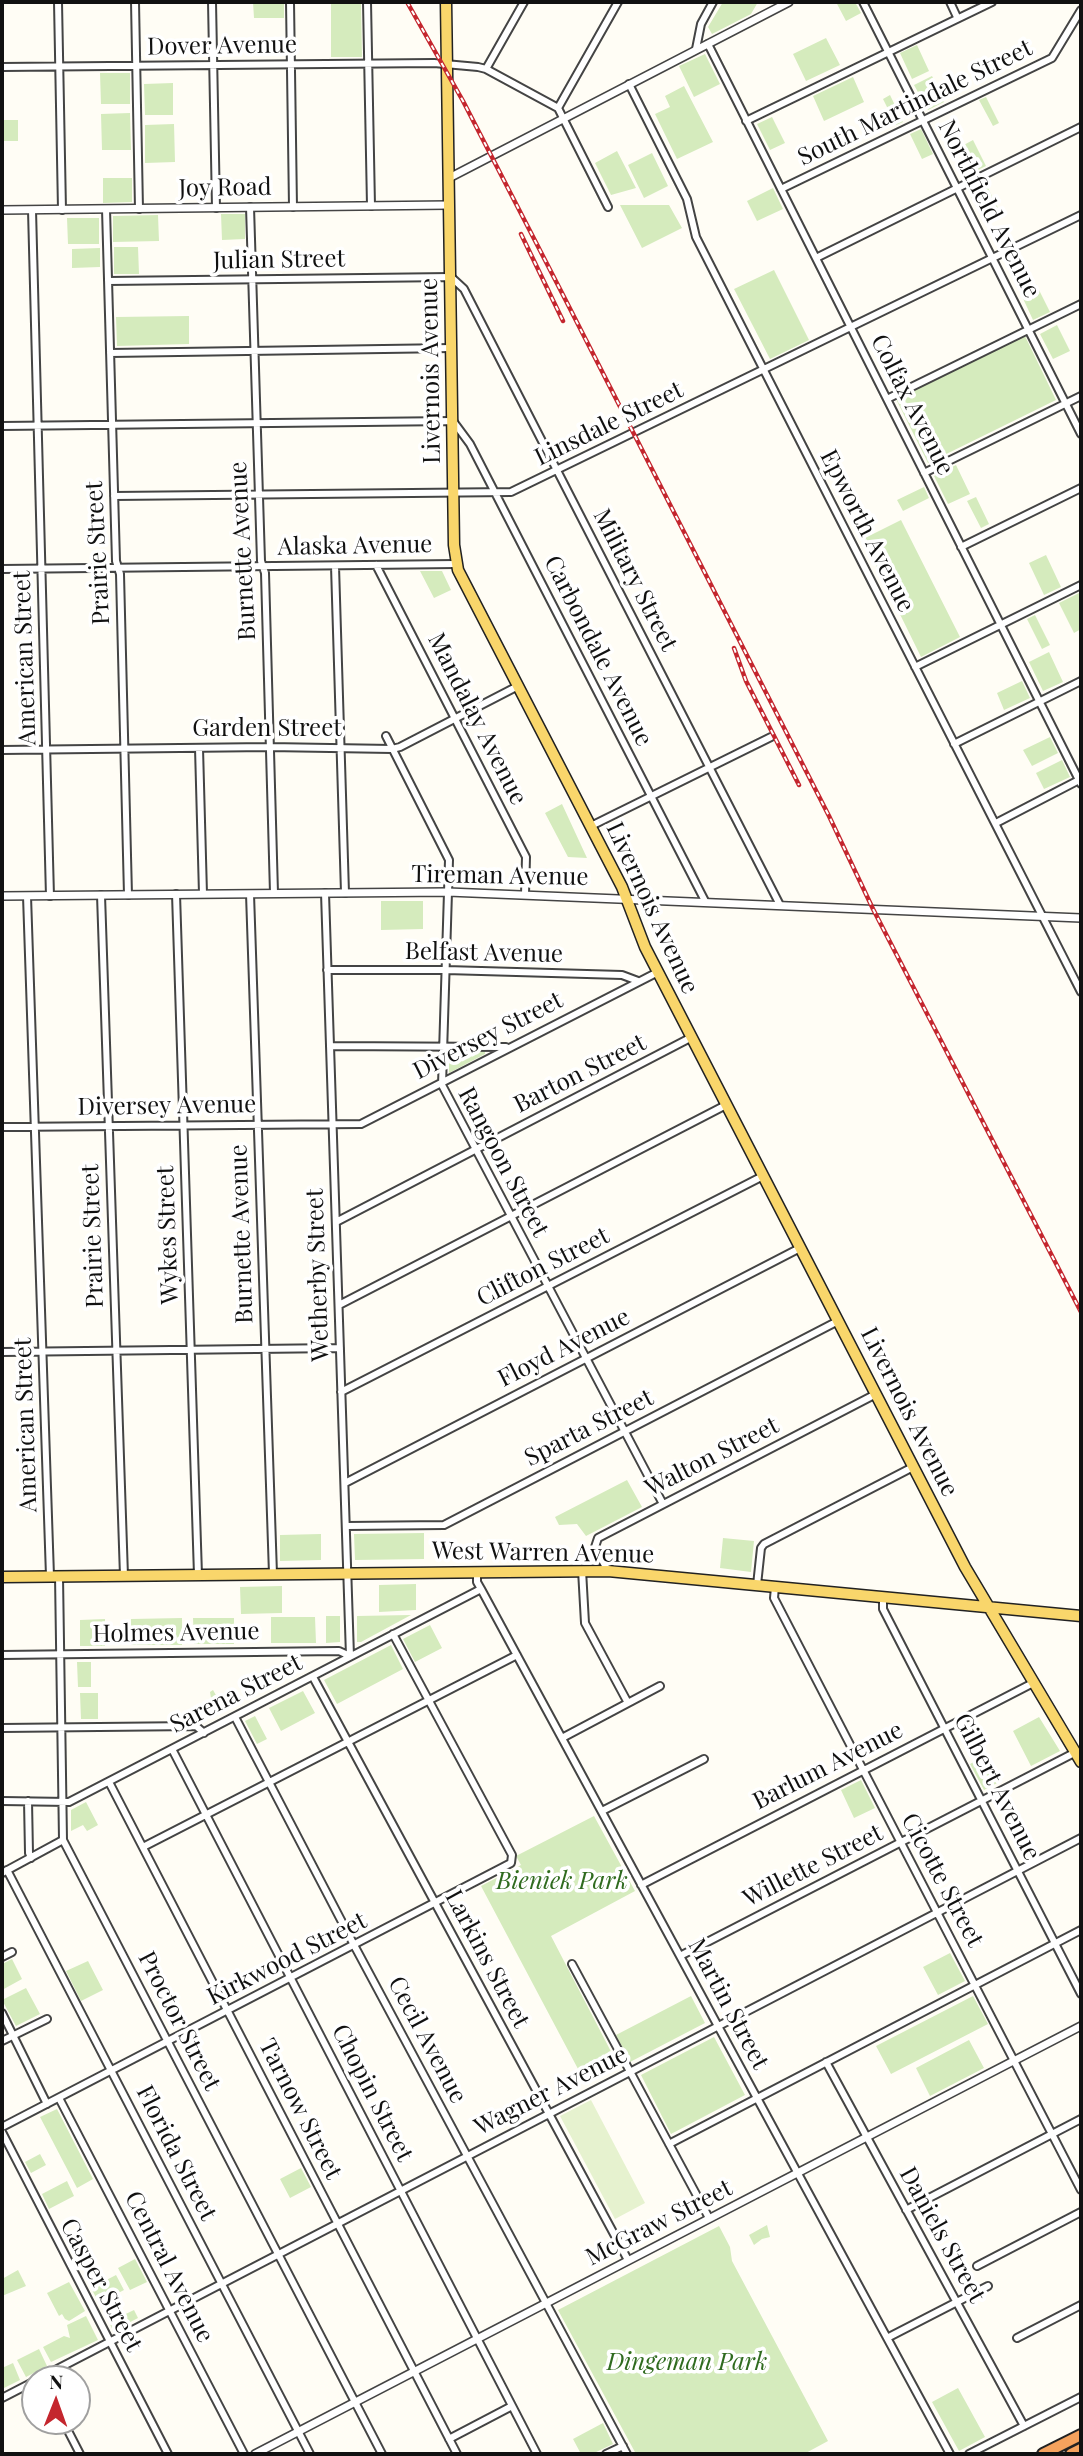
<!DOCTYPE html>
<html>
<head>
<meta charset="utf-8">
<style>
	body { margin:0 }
	#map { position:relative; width:1083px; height:2456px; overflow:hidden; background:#fffdf5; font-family:"Playfair Display",serif }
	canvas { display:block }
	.frame { position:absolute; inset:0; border:4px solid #111; pointer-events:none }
	.north { position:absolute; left:21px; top:2365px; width:70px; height:70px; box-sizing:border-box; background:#fff; border:2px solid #a0a0a0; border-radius:50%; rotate:1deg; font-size:19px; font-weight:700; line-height:28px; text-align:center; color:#111 }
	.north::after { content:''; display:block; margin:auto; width:24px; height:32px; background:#c4262e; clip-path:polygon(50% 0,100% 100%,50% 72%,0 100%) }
</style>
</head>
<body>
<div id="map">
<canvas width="1083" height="2456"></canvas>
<div class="frame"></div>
<div class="north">N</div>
</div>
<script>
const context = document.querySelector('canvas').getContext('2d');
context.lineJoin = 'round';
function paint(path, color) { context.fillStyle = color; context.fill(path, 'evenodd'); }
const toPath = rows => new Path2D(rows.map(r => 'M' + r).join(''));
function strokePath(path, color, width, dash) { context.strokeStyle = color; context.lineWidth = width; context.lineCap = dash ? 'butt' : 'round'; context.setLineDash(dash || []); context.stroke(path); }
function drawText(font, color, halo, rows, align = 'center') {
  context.font = font + ' "Playfair Display",serif'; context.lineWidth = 7; context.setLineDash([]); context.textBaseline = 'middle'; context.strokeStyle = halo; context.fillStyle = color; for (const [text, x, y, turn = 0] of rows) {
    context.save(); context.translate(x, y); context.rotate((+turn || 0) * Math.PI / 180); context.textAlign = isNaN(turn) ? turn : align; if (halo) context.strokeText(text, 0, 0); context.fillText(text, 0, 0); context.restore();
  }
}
paint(toPath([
	[253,2,284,2,284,18,254,18],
	[331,2,361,2,362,57,331,57],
	[723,2,758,2,751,14,712,34,708,27],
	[836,2,855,2,861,13,846,21],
	[826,38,840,65,806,81,793,54],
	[917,45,929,71,912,79,900,53],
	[705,54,720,84,694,97,679,66],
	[100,73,130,73,130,104,101,104],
	[932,76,944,102,928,110,914,85],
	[853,77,864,102,824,121,813,96],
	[173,83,173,115,145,115,144,84],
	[684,86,713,142,677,159,655,114,670,107,665,96],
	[890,95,903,122,896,125,883,99],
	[986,97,999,123,993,126,979,100],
	[130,113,131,150,102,150,101,114],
	[772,117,785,143,770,150,757,124],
	[2,120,18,120,18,141,2,141],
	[174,124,175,162,145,163,145,125],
	[921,129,933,154,922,159,910,134],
	[973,140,986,166,972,173,960,147],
	[617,151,636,188,611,195,595,163],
	[652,153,668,186,644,198,628,165],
	[132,178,132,202,103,203,103,178],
	[986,184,999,210,982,218,969,193],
	[773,188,783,209,757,221,747,201],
	[620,205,669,205,682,228,642,248],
	[221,214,245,214,245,239,222,240],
	[158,215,159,241,113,242,113,216],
	[67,218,99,218,99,244,68,244],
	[114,247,138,247,139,274,114,274],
	[100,248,100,267,72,268,72,249],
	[774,270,809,340,770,359,734,289],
	[1036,284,1050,312,1033,320,1020,292],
	[189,316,189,344,117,346,116,317],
	[1057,325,1070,351,1053,359,1040,334],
	[1025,336,1056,400,928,463,896,399],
	[956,465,970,494,948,504,934,476],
	[924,487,929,498,903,511,897,500],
	[976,497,989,524,981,528,967,501],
	[901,520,960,637,921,657,863,539],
	[1046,555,1061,587,1044,595,1029,563],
	[420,571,442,571,451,590,434,598],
	[1081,592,1081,629,1074,633,1059,603],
	[1035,615,1050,645,1042,649,1027,619],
	[1049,652,1063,682,1043,691,1029,662],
	[1022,681,1030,698,1004,710,997,693],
	[1050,737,1058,753,1032,766,1023,750],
	[1062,760,1070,777,1044,789,1036,773],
	[562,804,587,858,568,857,545,813],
	[381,901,423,901,423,929,381,930],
	[449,1050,485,1051,485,1054,449,1073],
	[627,1480,642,1507,586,1536,577,1524,559,1525,555,1517],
	[424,1533,424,1559,355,1560,354,1534],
	[321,1534,321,1560,280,1561,280,1535],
	[723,1538,754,1541,751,1572,720,1568],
	[416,1584,416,1610,379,1612,379,1585],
	[282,1586,282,1613,241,1614,240,1587],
	[411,1615,361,1642,357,1642,357,1616],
	[326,1616,340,1616,340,1642,326,1643],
	[271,1617,315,1617,316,1643,271,1643],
	[182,1618,182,1645,131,1645,131,1619],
	[193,1618,234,1618,234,1644,194,1644],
	[105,1619,105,1646,80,1646,80,1620],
	[430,1625,442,1648,415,1662,403,1639],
	[391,1645,403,1669,337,1704,324,1680],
	[77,1662,91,1662,91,1687,78,1687],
	[213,1690,217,1697,221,1698,227,1710,216,1716,214,1717,210,1692],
	[303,1691,315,1713,281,1731,269,1708],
	[80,1693,98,1693,98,1719,81,1719],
	[255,1716,267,1739,257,1744,245,1721],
	[1039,1717,1060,1751,1031,1766,1013,1731],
	[987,1755,1001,1781,984,1790,970,1764],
	[861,1780,875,1808,854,1818,841,1790],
	[86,1802,98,1825,87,1831,83,1825,71,1831,71,1810],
	[594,1816,635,1891,551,1936,619,2067,586,2084,481,1886,521,1865,516,1856],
	[950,1953,965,1981,938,1995,923,1967],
	[12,1959,22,1979,2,1990,2,1964],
	[88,1961,103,1990,81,2001,66,1971],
	[26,1988,40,2014,16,2026,2,2000],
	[691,1996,705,2023,630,2062,616,2035],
	[973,1996,988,2024,891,2074,876,2046],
	[714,2037,745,2095,671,2134,641,2075],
	[969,2040,984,2068,930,2096,916,2068],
	[57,2109,93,2179,77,2188,40,2117],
	[40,2154,46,2165,31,2173,25,2162],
	[301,2168,311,2187,290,2198,280,2179],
	[67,2181,74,2196,49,2209,42,2194],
	[767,2225,770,2237,762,2239,754,2245,749,2235],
	[719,2226,730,2247,732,2261,828,2441,804,2454,636,2454,558,2310],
	[135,2259,147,2282,130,2290,118,2268],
	[18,2270,26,2286,2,2296,2,2279],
	[116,2275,124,2290,99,2303,91,2288],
	[69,2282,85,2311,69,2321,65,2319,62,2314,59,2316,47,2293],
	[134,2310,138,2318,113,2331,109,2322],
	[86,2316,98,2340,51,2362,43,2347,64,2336,70,2338,67,2325],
	[39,2349,47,2366,26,2377,17,2360],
	[13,2363,20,2380,2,2389,2,2368],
	[958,2388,985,2437,959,2451,932,2402],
	[603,2423,613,2444,592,2454,581,2454,573,2439]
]), '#d5ebbd');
paint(toPath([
	[591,2100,645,2203,615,2219,560,2116]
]), '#e6f2cf');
const minor = toPath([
	[58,2,62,210],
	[135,2,139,209],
	[212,2,216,208],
	[290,2,293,207],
	[367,2,371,206],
	[863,2,1081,434],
	[950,2,957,17],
	[708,44,1081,784],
	[696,49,701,24,713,2],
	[2,67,434,63,478,67,486,69,558,108,608,207],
	[486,69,524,2],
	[629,84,687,199,696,237,1081,992],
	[558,108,618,2],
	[746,121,992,2],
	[781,189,1052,58,1081,10],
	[250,207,261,561,265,573,274,893],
	[106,209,116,561,120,574,128,895],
	[32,210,50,896],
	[816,258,1081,127],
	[108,281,451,277,464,289,780,905],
	[110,353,452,348],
	[887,399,1081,304],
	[2,426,453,421,470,444,705,901],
	[924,473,1081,396],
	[114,496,511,492,1081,215],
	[961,547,1081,488],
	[376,565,526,857,525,894],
	[335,566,345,893],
	[2,569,456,564],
	[915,667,1081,585],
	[386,736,449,860,442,1085,663,1504],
	[954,744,1081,681],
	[199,748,203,894],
	[2,750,269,747,392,749,400,747,518,686],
	[996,823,1081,779],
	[591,826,771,737],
	[325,893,350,1656],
	[176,894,198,1575],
	[250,894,273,1574],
	[101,895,124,1576],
	[27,896,50,1576],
	[327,970,446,970,622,975,638,981],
	[330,1046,506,1047],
	[2,1127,361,1124,658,972],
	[336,1222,692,1037],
	[339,1305,726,1105],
	[2,1352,340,1348],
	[341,1392,763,1176],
	[345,1483,800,1248],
	[347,1526,444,1525,838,1321],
	[582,1570,585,1623,628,1703],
	[608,1571,595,1547,598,1538,876,1394],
	[477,1572,477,1582,481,1589,950,2454],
	[59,1576,63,1840,382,2454],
	[757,1585,761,1548,764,1544,913,1467],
	[775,1587,774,1598,1081,2190],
	[883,1597,883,1609,1081,1994],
	[2,1655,339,1651,350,1656],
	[313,1677,628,2260],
	[235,1717,354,1945,627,2454],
	[2,1728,196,1726,204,1733],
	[562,1738,660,1686],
	[172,1749,537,2454],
	[109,1782,457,2454],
	[2,1801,69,1802,481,1589],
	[28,1801,29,1853,31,1858],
	[602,1811,704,1759],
	[143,1847,517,1655],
	[7,1870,310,2454],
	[2,1873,63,1840],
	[641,1885,1033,1683],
	[680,1956,1076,1752],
	[2,1957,12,1952],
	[572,1964,709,2218],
	[2,2013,47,2104],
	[2,2041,47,2019],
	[826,2062,1024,2426],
	[59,2098,244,2454],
	[2,2127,511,1863,512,1855,393,1634],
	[2,2132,168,2454],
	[669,2144,1081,1930],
	[906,2210,1081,2119],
	[977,2266,1081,2212],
	[887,2338,988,2286],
	[1017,2338,1081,2305],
	[38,2379,1081,1838],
	[2,2398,35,2381],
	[63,2421,80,2454],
	[449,2439,512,2406],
	[606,2454,623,2446],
	[969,2454,1081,2397]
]);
const tertiary = toPath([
	[449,178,789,2],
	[2,210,449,205],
	[2,896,448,892,1081,918],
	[255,2454,1081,2026]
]);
const primary = toPath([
	[446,2,454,545,458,570,622,887,645,947,965,1567,1081,1762],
	[2,1577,608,1571,1081,1616]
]);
const motorway = toPath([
	[1043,2454,1081,2435],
	[1071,2454,1081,2449]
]);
strokePath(minor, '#444', 10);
strokePath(tertiary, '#444', 10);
strokePath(primary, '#222', 13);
strokePath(motorway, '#222', 14);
strokePath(minor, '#fff', 6);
strokePath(tertiary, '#fff', 7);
strokePath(primary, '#f9d66b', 10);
strokePath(motorway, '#f5a25d', 10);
const rail = toPath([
	[407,2,463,101,562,293,829,816,873,909,1081,1312],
	[521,234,563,321],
	[734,648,746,681,799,785]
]);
strokePath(rail, '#c4262e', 4.5);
strokePath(rail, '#fff', 2, [5]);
drawText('24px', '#111', '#fff', [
	["Dover Avenue",222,46,-1],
	["South Martindale Street",915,103,-26],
	["Joy Road",225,188,-1],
	["Northfield Avenue",989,209,63],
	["Julian Street",279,260,-1],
	["Livernois Avenue",431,371,-91],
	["Colfax Avenue",912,405,63],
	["Linsdale Street",609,424,-26],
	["Epworth Avenue",867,531,63],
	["Alaska Avenue",355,546,-1],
	["Burnette Avenue",243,551,-93],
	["Prairie Street",98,553,-93],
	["Military Street",635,580,63],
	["Carbondale Avenue",598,651,63],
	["American Street",25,658,-92],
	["Mandalay Avenue",477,719,63],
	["Garden Street",267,729],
	["Tireman Avenue",500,876,1],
	["Livernois Avenue",652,908,65],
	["Belfast Avenue",484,953,1],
	["Diversey Street",488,1036,-27],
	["Barton Street",580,1074,-27],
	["Diversey Avenue",167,1106,-1],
	["Rangoon Street",503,1162,62],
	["Burnette Avenue",242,1234,-92],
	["Wykes Street",168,1235,-92],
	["Prairie Street",93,1236,-92],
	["Clifton Street",543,1267,-27],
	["Wetherby Street",318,1275,-92],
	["Floyd Avenue",564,1348,-27],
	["Livernois Avenue",909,1412,63],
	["American Street",26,1425,-92],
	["Sparta Street",589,1428,-27],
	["Walton Street",712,1457,-27],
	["West Warren Avenue",543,1553,1],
	["Holmes Avenue",176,1633,-1],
	["Sarena Street",236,1694,-27],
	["Barlum Avenue",828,1766,-27],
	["Gilbert Avenue",997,1787,63],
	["Willette Street",813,1866,-27],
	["Cicotte Street",942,1880,62],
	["Kirkwood Street",287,1959,-27],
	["Larkins Street",487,1959,62],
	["Martin Street",728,2004,62],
	["Proctor Street",179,2021,63],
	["Cecil Avenue",427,2040,62],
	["Wagner Avenue",551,2091,-27],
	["Chopin Street",372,2093,63],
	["Tarnow Street",300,2109,63],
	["Florida Street",176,2153,63],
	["McGraw Street",659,2223,-27],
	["Daniels Street",942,2235,61],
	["Central Avenue",169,2267,63],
	["Casper Street",101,2285,62]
]);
drawText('italic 24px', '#2f6b1f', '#fff', [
	["Bieniek Park",562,1882],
	["Dingeman Park",687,2363]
]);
</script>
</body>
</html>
